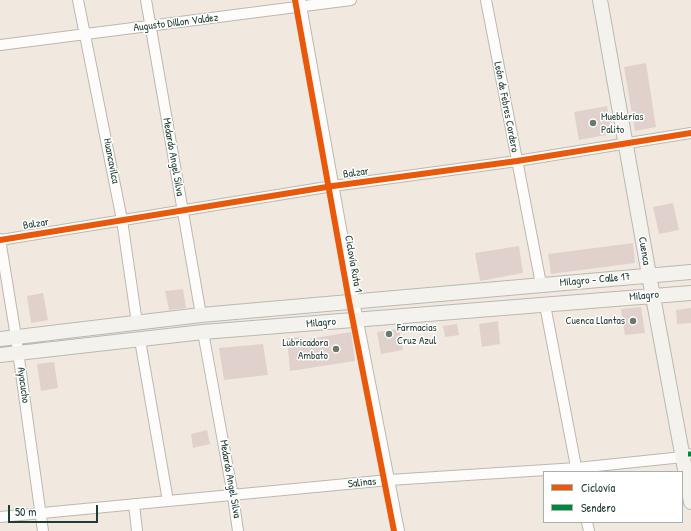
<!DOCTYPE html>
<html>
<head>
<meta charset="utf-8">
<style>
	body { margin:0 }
	#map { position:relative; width:691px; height:531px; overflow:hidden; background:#f1e9df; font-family:"Patrick Hand",sans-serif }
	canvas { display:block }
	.legend { position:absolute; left:543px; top:471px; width:140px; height:52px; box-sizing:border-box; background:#fff; border:1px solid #a5b1ae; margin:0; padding:5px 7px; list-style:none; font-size:12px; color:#1f3d34 }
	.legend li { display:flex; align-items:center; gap:8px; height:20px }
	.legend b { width:20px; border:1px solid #a5b1ae }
	.scale { position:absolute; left:8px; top:505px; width:90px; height:18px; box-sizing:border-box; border:2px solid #1f3d34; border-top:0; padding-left:5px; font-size:12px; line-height:14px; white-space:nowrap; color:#1f3d34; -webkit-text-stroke:3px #fff; paint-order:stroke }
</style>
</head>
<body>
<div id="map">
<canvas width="691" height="531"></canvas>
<ul class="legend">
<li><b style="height:5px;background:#e8590c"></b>Ciclovía</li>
<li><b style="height:5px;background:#00873e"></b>Sendero</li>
</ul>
<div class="scale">50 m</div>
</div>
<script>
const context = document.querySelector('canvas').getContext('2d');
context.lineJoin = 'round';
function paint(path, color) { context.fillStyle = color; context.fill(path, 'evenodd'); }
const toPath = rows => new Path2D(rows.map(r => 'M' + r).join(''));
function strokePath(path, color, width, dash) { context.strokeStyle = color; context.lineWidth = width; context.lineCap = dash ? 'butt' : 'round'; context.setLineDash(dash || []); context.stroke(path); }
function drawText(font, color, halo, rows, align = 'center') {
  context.font = font + ' "Patrick Hand",sans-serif'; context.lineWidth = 3; context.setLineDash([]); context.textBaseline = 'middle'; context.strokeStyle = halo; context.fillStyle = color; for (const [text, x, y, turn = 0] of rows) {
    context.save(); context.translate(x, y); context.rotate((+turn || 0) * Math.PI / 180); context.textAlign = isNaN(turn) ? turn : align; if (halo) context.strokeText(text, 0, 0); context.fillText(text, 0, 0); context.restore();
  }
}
paint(toPath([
	[646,63,656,127,635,131,624,67],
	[607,106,612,134,579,140,574,112],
	[673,203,679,230,659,234,653,207],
	[633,243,635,263,551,274,548,254],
	[519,246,523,273,480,281,475,253],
	[183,289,186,308,169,310,165,291],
	[43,293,48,320,31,323,27,296],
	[641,307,645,333,625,335,621,309],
	[691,308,691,323,677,324,676,310],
	[498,321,500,344,482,347,479,324],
	[457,324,459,335,445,337,443,326],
	[399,329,403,350,381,354,377,332],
	[351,332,355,361,290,371,287,338,303,337,303,340],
	[263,344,268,375,224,380,219,348],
	[54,362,58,388,41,391,37,364],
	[207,430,210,444,193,448,191,434]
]), '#e0d1cc');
const minor = toPath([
	[78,0,122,220,137,323],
	[146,0,201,315],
	[300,0,354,301,399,531],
	[486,0,541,284],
	[0,45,351,0],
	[0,239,16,337,43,531],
	[0,240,333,186,517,161,691,133],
	[545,305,577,472],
	[203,332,233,496,238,531],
	[140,340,168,501],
	[134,504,137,531],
	[0,517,389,480,577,468,683,457,688,454],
	[587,522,589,531]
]);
const secondary = toPath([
	[600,0,649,275,691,502],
	[0,339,201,315,691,272],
	[0,355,203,332,691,293]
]);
strokePath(minor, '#bab8b1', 12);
strokePath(secondary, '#bab8b1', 16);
strokePath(minor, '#fdfcfa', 10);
strokePath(secondary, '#f4f2ec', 14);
strokePath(toPath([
	[688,454,691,454]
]), '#00873e', 5, [10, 5]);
strokePath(toPath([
	[295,0,349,301,394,531],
	[0,240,333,186,517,161,691,133]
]), '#e8590c', 6);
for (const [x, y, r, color] of [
	[593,123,4,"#687970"],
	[633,321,4,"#687970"],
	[389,334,4,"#687970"],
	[336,349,4,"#687970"]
]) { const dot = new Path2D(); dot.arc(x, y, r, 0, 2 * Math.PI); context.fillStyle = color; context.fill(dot); strokePath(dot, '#fff', 1.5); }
drawText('11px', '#1f3d34', '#fff', [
	["Augusto Dillon Valdez",176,23,-7],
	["León de Febres Cordero",506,107,79],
	["Medardo Angel Silva",173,157,80],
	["Huancavilca",111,161,79],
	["Balzar",356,173,-8],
	["Balzar",36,224,-9],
	["Cuenca",644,251,80],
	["Ciclovía Ruta 1",353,264,80],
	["Milagro - Calle 17",595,280,-5],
	["Milagro",644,296,-5],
	["Milagro",321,323,-5],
	["Ayacucho",23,385,82],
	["Medardo Angel Silva",230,479,80],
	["Salinas",362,483,-6]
]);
drawText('11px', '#1f3d34', '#fff', [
	["Mueblerías",601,117],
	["Palito",601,130],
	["Cuenca Llantas",625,321,"right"],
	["Farmacias",397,328],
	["Cruz Azul",397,341],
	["Lubricadora",328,343,"right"],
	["Ambato",328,356,"right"]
], 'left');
</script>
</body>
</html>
